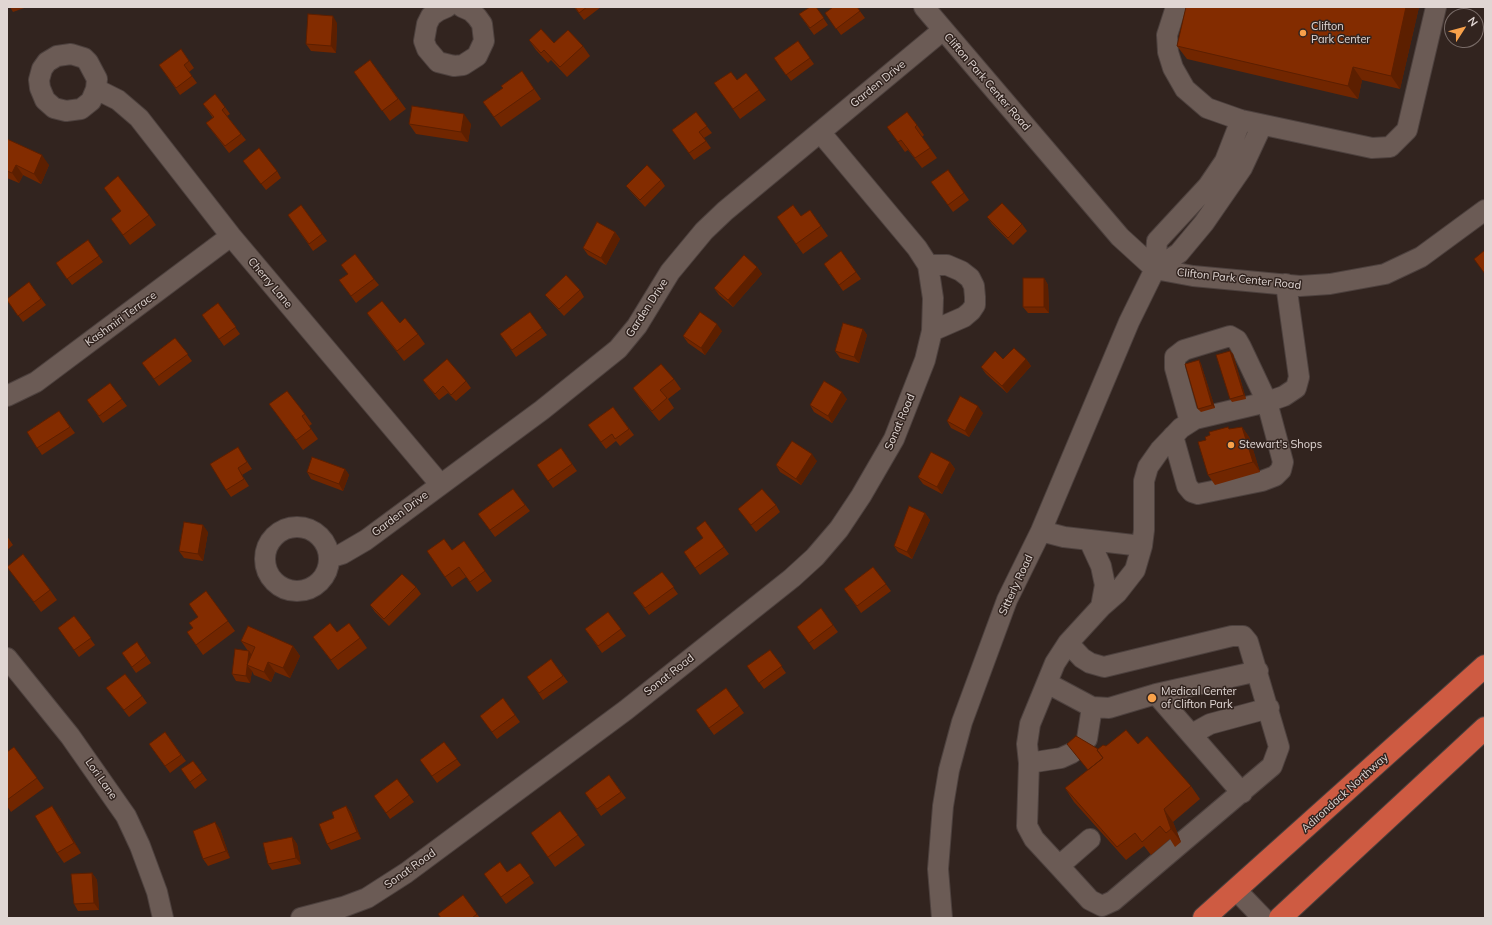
<!DOCTYPE html>
<html>
<head>
<meta charset="utf-8">
<style>
	body { margin:0 }
	#map { position:relative; width:1492px; height:925px; overflow:hidden; background:#32241f; font-family:Mulish,sans-serif }
	canvas { display:block }
	.frame { position:absolute; inset:0; border:8px solid #e0d6d3; pointer-events:none }
	.north { position:absolute; left:1444px; top:8px; width:40px; height:40px; box-sizing:border-box; background:#32241f; border:1px solid #786b67; border-radius:50%; rotate:54deg; font-size:11px; font-weight:700; line-height:16px; text-align:center; color:#e0d6d3 }
	.north::after { content:''; display:block; margin:auto; width:14px; height:18px; background:#f8a14a; clip-path:polygon(50% 0,100% 100%,50% 72%,0 100%) }
</style>
</head>
<body>
<div id="map">
<canvas width="1492" height="925"></canvas>
<div class="frame"></div>
<div class="north">N</div>
</div>
<script>
const context = document.querySelector('canvas').getContext('2d');
context.lineJoin = 'round';
const toPath = rows => new Path2D(rows.map(r => 'M' + r).join(''));
function strokePath(path, color, width, dash) { context.strokeStyle = color; context.lineWidth = width; context.lineCap = dash ? 'butt' : 'round'; context.setLineDash(dash || []); context.stroke(path); }
function paint(path, color) { context.fillStyle = color; context.fill(path, 'evenodd'); }
function drawText(font, color, halo, rows, align = 'center') {
  context.font = font + ' Mulish,sans-serif'; context.lineWidth = 3; context.setLineDash([]); context.textBaseline = 'middle'; context.strokeStyle = halo; context.fillStyle = color; for (const [text, x, y, turn = 0] of rows) {
    context.save(); context.translate(x, y); context.rotate((+turn || 0) * Math.PI / 180); context.textAlign = isNaN(turn) ? turn : align; if (halo) context.strokeText(text, 0, 0); context.fillText(text, 0, 0); context.restore();
  }
}
const minor = toPath([
	[447,7,438,11,431,16,427,24,424,41,427,49,438,62,454,66,463,65,477,56,484,41,482,24,477,17,471,11,462,7],
	[924,7,1120,237,1155,269,1193,276,1300,286,1330,284,1385,274,1421,257,1485,210],
	[1176,7,1167,35,1168,52,1173,68,1185,89,1207,108,1241,120,1372,148,1390,147,1407,130,1436,7],
	[96,89,91,101,81,109,66,111,54,108,45,100,40,88,39,80,42,69,47,62,57,56,71,54,84,58,88,62,97,79,96,89,118,100,139,118,231,236,440,484],
	[928,265,947,265,961,271,970,278,974,286,975,297,975,305,971,311,964,317,932,331],
	[1155,269,1179,253,1204,223,1242,168,1262,125],
	[7,396,36,382,231,236],
	[1173,436,1187,486,1192,492,1198,494,1262,481,1275,476,1281,470,1283,462,1267,402,1241,347,1237,340,1230,336,1184,350,1175,357,1175,368,1190,422],
	'265 559a32 32 0 1 1 64 0a32 32 0 1 1-64 0Z',
	[1041,531,1064,537,1142,546],
	[1089,540,1101,566,1105,585,1101,607],
	[329,558,342,554,366,540,542,410,618,349,637,326,670,272,704,231,725,211,943,30],
	[1068,643,1082,658,1090,663,1104,667,1232,636,1243,636,1248,642,1279,747,1272,766,1113,901,1102,906,1090,900,1059,866,1034,839,1027,826,1029,763,1027,744,1030,724,1055,663,1068,643,1101,607,1117,593,1135,570,1142,546,1144,530,1144,481,1148,467,1160,450,1181,428,1195,419,1267,402,1284,396,1296,388,1299,377,1286,284],
	[7,658,70,736,126,816,140,846,157,892,163,918],
	[1047,683,1092,707,1109,708,1156,694,1258,671],
	[1156,694,1242,793],
	[1192,734,1210,724,1269,708],
	[1087,739,1092,707],
	[1029,763,1061,758,1072,753],
	[1059,866,1090,839],
	[1236,890,1263,918],
	[301,918,343,907,367,898,406,873,626,710,792,578,815,557,839,529,861,496,894,439,925,360,932,331,933,298,928,265,917,248,820,132],
	[942,918,938,869,943,806,949,770,962,722,1007,600,1041,531,1129,322,1155,269,1157,241,1208,186,1225,161,1241,120]
]);
const highway = toPath([
	[1204,918,1485,666],
	[1280,918,1485,728]
]);
strokePath(minor, '#4d413e', 22);
strokePath(highway, '#4d413e', 24);
strokePath(minor, '#6b5b55', 20);
strokePath(highway, '#ce5b42', 22);
paint(toPath([
	[10,7,27,7,13,12],
	[574,7,601,7,584,20],
	[816,7,828,25,814,35,799,14],
	[857,7,865,18,841,35,825,13],
	[1419,7,1400,89,1362,80,1358,99,1187,59,1177,46],
	[337,23,336,53,311,51,306,44],
	[529,40,583,46,590,56,567,77,551,60,548,63,536,50],
	[798,41,814,64,791,81,774,58],
	[181,49,194,68,189,72,197,83,180,95,159,65],
	[370,60,406,109,390,121,354,72],
	[522,71,541,99,501,127,483,102,503,88],
	[746,73,766,100,740,119,714,83,737,80],
	[203,104,225,107,230,114,227,116,246,140,229,153,206,123,213,118],
	[696,112,712,133,704,138,711,148,694,160,672,130],
	[409,124,471,124,468,142,416,134],
	[917,125,924,135,922,137,937,158,922,168,908,150,905,152,887,127],
	[7,139,49,165,41,184,23,175,19,183,7,178],
	[243,161,277,171,281,178,266,190],
	[948,170,969,200,953,212,931,182],
	[661,180,665,186,645,207,631,192,626,186],
	[104,188,149,215,156,225,130,245,111,219,121,211],
	[301,205,327,241,313,251,288,215],
	[810,210,828,236,803,254,777,217,801,216],
	[987,217,1022,224,1027,231,1013,245,992,224],
	[615,232,620,239,606,265,588,255,583,248],
	[88,240,103,262,72,285,56,263],
	[841,251,861,279,843,291,824,264],
	[341,265,374,279,379,285,356,303,339,280,348,274],
	[757,267,762,274,733,307,719,295,714,288],
	[1044,278,1048,285,1049,313,1028,313,1023,307],
	[29,282,46,305,23,322,7,300],
	[580,290,584,297,564,316,550,301,545,295],
	[218,303,240,334,224,346,202,315],
	[530,312,547,335,516,357,500,334],
	[367,313,400,323,418,334,425,344,404,361,374,323],
	[863,329,867,335,859,363,840,358,835,351],
	[722,331,705,355,688,343,683,336],
	[175,338,192,361,159,386,142,363],
	[1230,351,1233,354,1246,399,1232,402,1230,399],
	[1026,359,1031,366,1007,393,986,374,981,367],
	[1199,360,1201,364,1215,408,1201,412,1198,409],
	[674,379,681,389,668,399,674,408,659,421,640,398,633,388],
	[423,380,466,381,471,388,456,401,448,393,439,400,428,387],
	[110,383,127,406,103,423,87,400],
	[847,399,832,423,814,412,810,405],
	[269,404,305,414,312,424,309,426,318,439,303,450],
	[613,407,634,435,620,446,616,441,606,449,588,425],
	[59,411,75,433,42,455,27,432],
	[983,413,969,437,951,428,947,421],
	[1242,427,1249,437,1260,472,1215,485,1208,475,1206,440,1230,429],
	[561,448,577,471,553,488,537,465],
	[242,454,252,469,242,475,249,486,231,497,226,490],
	[817,461,801,485,780,472,776,465],
	[950,462,955,469,942,494,923,484,918,477],
	[345,469,349,475,343,491,311,479,307,472],
	[513,489,530,511,495,537,478,514],
	[776,505,780,512,756,532,738,509],
	[925,513,930,520,912,559,898,552,894,546],
	[705,521,729,554,700,575,684,552,703,538],
	[208,532,203,561,184,558,179,551],
	[7,536,13,545,7,550],
	[464,541,492,581,477,592,466,577,452,587,427,551,452,550],
	[7,567,50,590,57,600,41,612],
	[873,567,891,591,861,613,844,589],
	[662,572,678,594,649,615,633,593],
	[416,587,421,594,389,626,375,612,370,605],
	[206,591,235,631,203,655,187,632,193,628,198,617],
	[821,608,838,632,814,650,797,627],
	[608,612,626,636,602,653,585,629],
	[74,616,95,645,79,657,58,628],
	[313,637,360,638,367,648,338,670],
	[241,641,293,646,300,656,290,678,275,672,271,682,254,675,252,671,250,683,236,681,232,674,248,651],
	[137,642,151,663,136,673,122,653],
	[770,650,786,673,764,689,747,666],
	[551,659,568,682,543,700,527,677],
	[106,688,142,696,147,703,129,717],
	[726,688,744,713,714,735,696,710],
	[503,698,520,722,497,739,480,716],
	[165,732,186,761,170,773,149,744],
	[444,742,461,765,437,783,420,760],
	[1138,744,1191,786,1200,799,1173,822,1181,842,1175,847,1170,839,1151,855,1144,846,1126,860,1074,802,1065,788,1088,770,1098,749,1106,746],
	[14,747,44,788,11,812,7,806,7,752],
	[193,761,207,780,195,789,181,769],
	[609,775,626,798,601,816,585,793],
	[397,779,414,802,390,819,374,796],
	[346,806,351,813,361,839,331,850,327,844,334,818],
	[560,811,585,845,555,867,531,833],
	[59,816,81,853,64,863,57,853],
	[220,829,230,858,208,866,203,859],
	[292,837,297,844,301,864,272,870,268,864],
	[520,863,534,883,506,904,484,874,507,872],
	[92,873,97,880,99,910,78,911,74,904],
	[463,895,480,918,441,918]
]), '#712600');
paint(toPath([
	[1406,7,1419,7,1400,89,1391,76],
	[333,16,337,23,336,53,331,46],
	[1353,67,1362,80,1358,99,1348,86],
	[464,114,471,124,468,142,461,132],
	[42,155,49,165,41,184,34,174],
	[16,165,23,175,19,183,12,173],
	[615,232,620,239,606,265,601,258],
	[757,267,762,274,733,307,728,300],
	[1044,278,1048,285,1049,313,1044,307],
	[717,324,722,331,705,355,701,348],
	[863,329,867,335,859,363,854,357],
	[1230,351,1233,354,1246,399,1244,395],
	[1026,359,1031,366,1007,393,1002,386],
	[1199,360,1201,364,1215,408,1212,405],
	[842,392,847,399,832,423,828,416],
	[978,406,983,413,969,437,965,431],
	[1242,427,1249,437,1260,472,1253,462],
	[812,454,817,461,801,485,796,479],
	[950,462,955,469,942,494,937,487],
	[345,469,349,475,343,491,339,484],
	[925,513,930,520,912,559,907,552],
	[203,525,208,532,203,561,198,554],
	[293,646,300,656,290,678,283,668],
	[249,651,254,658,247,665,252,671,250,683,246,676],
	[268,662,275,672,271,682,264,672],
	[52,806,59,816,81,853,74,843],
	[346,806,351,813,361,839,357,832],
	[1164,809,1173,822,1181,842,1171,829],
	[215,822,220,829,230,858,226,851],
	[292,837,297,844,301,864,296,858],
	[92,873,97,880,99,910,94,903]
]), '#5c1f00');
const building = toPath([
	[575,7,587,7,579,13,575,7],
	[810,7,816,7,824,18,810,28,799,14,810,7],
	[833,7,857,7,860,11,836,29,825,13,833,7],
	[1186,7,1406,7,1391,76,1353,67,1348,86,1177,46,1186,7],
	[308,14,333,16,331,46,306,44,308,14],
	[541,29,554,43,568,30,583,46,560,67,544,50,541,53,529,40,541,29],
	[798,41,810,58,786,75,774,58,798,41],
	[181,49,189,61,184,65,192,76,176,88,159,65,181,49],
	[370,60,398,99,382,111,354,72,370,60],
	[522,71,534,89,494,117,483,102,503,88,501,86,522,71],
	[731,72,737,80,746,73,759,90,733,109,714,83,731,72],
	[215,94,225,107,222,110,241,134,225,146,206,123,214,117,203,104,215,94],
	[412,106,464,114,461,132,409,124,412,106],
	[696,112,707,126,699,132,706,141,689,153,672,130,696,112],
	[907,112,917,125,915,127,930,148,915,158,901,140,898,142,887,127,907,112],
	[7,139,42,155,34,174,16,165,12,173,7,171,7,139],
	[259,148,277,171,261,184,243,161,259,148],
	[647,165,661,180,640,200,626,186,647,165],
	[948,170,964,193,948,205,931,182,948,170],
	[118,176,149,215,123,235,111,219,121,211,104,188,118,176],
	[1002,203,1022,224,1008,238,987,217,1002,203],
	[301,205,322,234,309,244,288,215,301,205],
	[793,205,801,216,810,210,821,226,796,244,777,217,793,205],
	[597,222,615,232,601,258,583,248,597,222],
	[88,240,99,256,67,279,56,263,88,240],
	[1485,250,1485,274,1474,259,1485,250],
	[841,251,856,272,839,285,824,264,841,251],
	[355,254,374,279,351,296,339,280,348,274,341,265,355,254],
	[744,255,757,267,728,300,714,288,744,255],
	[566,275,580,290,559,309,545,295,566,275],
	[1023,278,1044,278,1044,307,1023,307,1023,278],
	[29,282,41,299,18,316,7,300,7,299,29,282],
	[382,301,400,323,405,318,418,334,397,351,367,313,382,301],
	[218,303,236,327,219,339,202,315,218,303],
	[530,312,542,328,512,350,500,334,530,312],
	[700,312,717,324,701,348,683,336,700,312],
	[843,323,863,329,854,357,835,351,843,323],
	[175,338,188,354,154,379,142,363,175,338],
	[1014,348,1026,359,1002,386,981,367,995,351,1003,359,1014,348],
	[1230,351,1244,395,1230,399,1216,355,1230,351],
	[447,359,466,381,451,395,443,386,435,394,423,380,447,359],
	[1199,360,1212,405,1198,409,1185,364,1199,360],
	[661,364,674,379,660,390,667,398,652,411,633,388,661,364],
	[824,381,842,392,828,416,810,405,824,381],
	[110,383,122,399,99,416,87,400,110,383],
	[287,391,305,414,302,416,311,429,296,440,269,404,287,391],
	[960,396,978,406,965,431,947,421,960,396],
	[613,407,629,429,615,439,612,434,601,442,588,425,613,407],
	[59,411,70,427,37,448,27,432,59,411],
	[1228,427,1229,429,1242,427,1253,462,1208,475,1198,442,1206,440,1205,437,1210,435,1209,432,1228,427],
	[792,441,812,454,796,479,776,465,792,441],
	[238,447,247,462,238,468,244,479,226,490,210,464,238,447],
	[561,448,572,464,548,481,537,465,561,448],
	[931,452,950,462,937,487,918,477,931,452],
	[312,457,345,469,339,484,307,472,312,457],
	[513,489,525,505,490,530,478,514,513,489],
	[762,489,776,505,751,525,738,509,762,489],
	[909,506,925,513,907,552,894,546,909,506],
	[705,521,724,547,695,568,684,552,703,538,696,528,705,521],
	[184,522,203,525,198,554,179,551,184,522],
	[444,539,452,550,464,541,485,571,470,582,459,567,445,577,427,551,444,539],
	[23,554,50,590,34,602,7,567,23,554],
	[873,567,886,584,857,606,844,589,873,567],
	[662,572,674,587,645,608,633,593,662,572],
	[402,574,416,587,384,619,370,605,402,574],
	[206,591,228,621,196,645,187,632,193,628,189,623,198,617,189,604,206,591],
	[821,608,833,625,809,643,797,627,821,608],
	[608,612,621,629,598,646,585,629,608,612],
	[74,616,91,638,74,650,58,628,74,616],
	[330,623,337,632,349,623,360,638,331,660,313,637,330,623],
	[248,626,293,646,283,668,268,662,264,672,247,665,255,647,241,641,248,626],
	[137,642,146,656,132,667,122,653,137,642],
	[235,649,249,651,246,676,232,674,235,649],
	[770,650,782,666,759,683,747,666,770,650],
	[551,659,563,676,539,693,527,677,551,659],
	[125,674,142,696,124,710,106,688,125,674],
	[726,688,739,706,709,728,696,710,726,688],
	[503,698,515,715,492,732,480,716,503,698],
	[1126,730,1138,744,1147,736,1191,786,1164,809,1171,829,1166,833,1160,826,1142,842,1135,833,1117,847,1065,788,1103,758,1097,750,1103,745,1106,746,1126,730],
	[165,732,181,755,165,766,149,744,165,732],
	[1076,736,1098,749,1097,750,1103,758,1088,770,1067,744,1076,736],
	[444,742,457,759,432,776,420,760,444,742],
	[14,747,37,778,7,800,7,752,14,747],
	[193,761,202,773,190,782,181,769,193,761],
	[609,775,621,792,597,809,585,793,609,775],
	[397,779,409,795,386,813,374,796,397,779],
	[52,806,74,843,57,853,35,816,52,806],
	[346,806,357,832,327,844,319,824,334,818,332,812,346,806],
	[560,811,578,835,548,857,531,833,560,811],
	[215,822,226,851,203,859,193,831,215,822],
	[292,837,296,858,268,864,263,843,292,837],
	[500,862,507,872,520,863,530,876,501,897,484,874,500,862],
	[92,873,94,903,74,904,71,874,92,873],
	[463,895,477,914,472,918,441,918,438,914,463,895]
]);
paint(building, '#832c00');
strokePath(building, '#5c1f00', 1);
for (const [x, y, r, color] of [
	[1303,33,4,"#f8a14a"],
	[1231,445,4,"#f8a14a"],
	[1152,698,5,"#f8a14a"]
]) { const dot = new Path2D(); dot.arc(x, y, r, 0, 2 * Math.PI); context.fillStyle = color; context.fill(dot); strokePath(dot, '#32241f', 1.5); }
drawText('11px', '#e0d6d3', '#32241f', [
	["Clifton",1311,27],
	["Park Center",1311,40],
	["Stewart's Shops",1239,445],
	["Medical Center",1161,692],
	["of Clifton Park",1161,705]
], 'left');
drawText('11px', '#e0d6d3', '#32241f', [
	["Clifton Park Center Road",987,82,49],
	["Garden Drive",878,84,-39],
	["Clifton Park Center Road",1239,279,6],
	["Cherry Lane",270,283,50],
	["Garden Drive",647,308,-57],
	["Kashmiri Terrace",121,319,-36],
	["Sonat Road",900,422,-67],
	["Garden Drive",400,514,-37],
	["Sitterly Road",1016,585,-65],
	["Sonat Road",669,675,-38],
	["Lori Lane",101,779,55],
	["Adirondack Northway",1345,793,-42],
	["Sonat Road",410,869,-35]
]);
</script>
</body>
</html>
